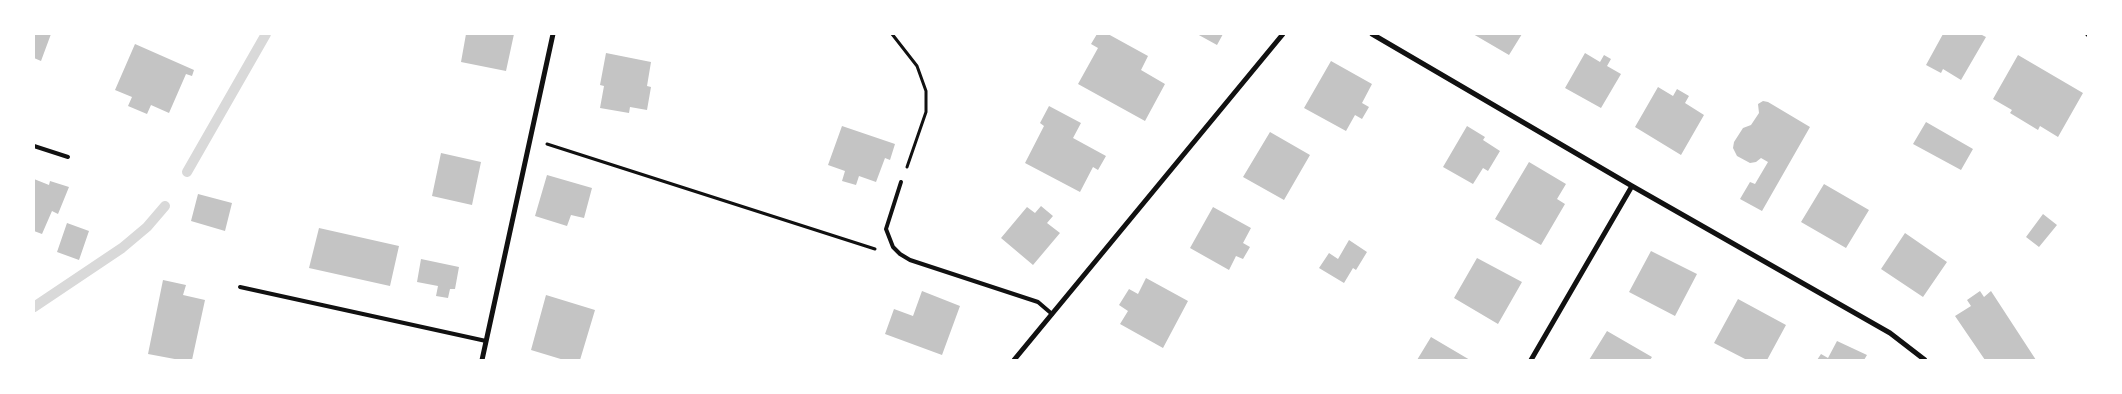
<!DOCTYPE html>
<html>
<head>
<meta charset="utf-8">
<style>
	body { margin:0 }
	#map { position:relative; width:2122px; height:394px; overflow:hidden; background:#fff; font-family:"Exo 2",sans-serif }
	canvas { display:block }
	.frame { position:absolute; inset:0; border:35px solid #fff; pointer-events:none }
</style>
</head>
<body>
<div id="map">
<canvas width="2122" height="394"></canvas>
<div class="frame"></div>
</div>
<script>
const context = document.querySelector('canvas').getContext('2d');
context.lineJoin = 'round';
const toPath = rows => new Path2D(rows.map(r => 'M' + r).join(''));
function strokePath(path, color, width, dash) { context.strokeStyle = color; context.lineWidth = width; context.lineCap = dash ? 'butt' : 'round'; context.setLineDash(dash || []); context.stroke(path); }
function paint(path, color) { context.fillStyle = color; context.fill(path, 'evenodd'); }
strokePath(toPath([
	[187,172,266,34],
	[34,307,122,248,147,227,165,206]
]), '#d9d9d9', 10);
paint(toPath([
	[34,34,51,34,41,61,34,58],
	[466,34,514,34,506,71,461,62],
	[1097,34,1108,34,1148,56,1141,70,1165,84,1145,121,1078,84,1098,48,1091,44],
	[1197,34,1223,34,1217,45],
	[1473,34,1522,34,1509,55],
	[1943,34,1980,34,1986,37,1961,80,1943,69,1941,73,1926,65],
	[135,44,194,70,192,76,186,74,169,113,151,105,147,114,128,106,132,97,115,90],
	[606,53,651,62,647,86,651,87,647,110,630,107,629,113,600,108,604,86,600,85],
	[1585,53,1600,62,1604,55,1611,59,1607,66,1621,74,1601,108,1565,88],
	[2018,55,2083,93,2058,137,2040,126,2038,130,2010,113,2012,110,1993,99],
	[1331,61,1372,84,1362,103,1369,107,1362,119,1355,115,1346,131,1304,108],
	[1658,87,1673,96,1677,89,1689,96,1685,103,1704,115,1681,155,1635,127],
	[1763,101,1768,102,1810,127,1762,211,1740,199,1750,182,1755,184,1768,162,1761,158,1756,162,1750,163,1737,156,1733,148,1734,142,1743,128,1751,125,1759,113,1758,104],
	[1049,106,1081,123,1073,138,1106,156,1098,170,1093,167,1080,192,1025,163,1044,126,1040,123],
	[1926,122,1973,149,1961,170,1913,144],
	[842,126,895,144,890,160,885,158,876,182,859,176,856,185,842,181,845,171,828,165],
	[1467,126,1485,137,1483,140,1500,151,1488,171,1483,168,1473,184,1443,167],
	[1270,132,1310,155,1284,200,1243,177],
	[441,153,481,162,472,205,432,196],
	[1529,162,1566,184,1557,199,1565,204,1541,245,1495,219],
	[547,175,592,188,584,218,571,215,567,226,535,216],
	[34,179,49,185,50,181,69,187,58,214,52,211,42,234,34,231],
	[1824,184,1869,210,1846,248,1801,222],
	[198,194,232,203,225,231,191,221],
	[1041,206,1053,216,1047,223,1060,233,1033,265,1001,238,1027,207,1035,213],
	[1213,207,1251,228,1243,243,1250,247,1243,259,1236,256,1229,270,1190,248],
	[2043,214,2057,225,2039,247,2026,237],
	[67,223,89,231,79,260,57,252],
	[319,228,399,246,390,286,309,268],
	[1905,233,1947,262,1923,297,1881,269],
	[1349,240,1367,252,1356,270,1353,268,1344,283,1319,268,1329,253,1338,259],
	[1651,251,1697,274,1675,316,1629,292],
	[1477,258,1522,282,1498,324,1454,298],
	[421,259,459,267,455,289,450,289,448,298,436,296,438,286,417,282],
	[1146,278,1188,301,1163,348,1120,324,1128,311,1119,305,1129,289,1138,294],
	[163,280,186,285,183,295,205,300,192,360,180,360,148,354],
	[922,291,960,306,942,355,885,334,894,309,913,316],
	[1980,291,1984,297,1991,291,2036,360,1985,360,1955,316,1971,306,1967,300],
	[546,295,595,310,580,360,564,360,531,350],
	[1738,299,1786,325,1767,360,1747,360,1714,343],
	[1607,331,1652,357,1650,360,1589,360],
	[1431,337,1470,360,1417,360],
	[1837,341,1867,355,1864,360,1817,360,1821,354,1828,358]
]), '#c4c4c4');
strokePath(toPath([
	[892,34,917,66,926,91,926,112,907,167],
	[547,144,875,249]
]), '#111', 3);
strokePath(toPath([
	[2087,34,2088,35],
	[34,146,68,157],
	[901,182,886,229,893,247,900,254,910,260,1038,302,1052,314],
	[240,287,486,341]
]), '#111', 4);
strokePath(toPath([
	[1372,34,1632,186,1890,333,1925,360],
	[482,360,553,34],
	[1014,360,1283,34],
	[1531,360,1632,186]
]), '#111', 5);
</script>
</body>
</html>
